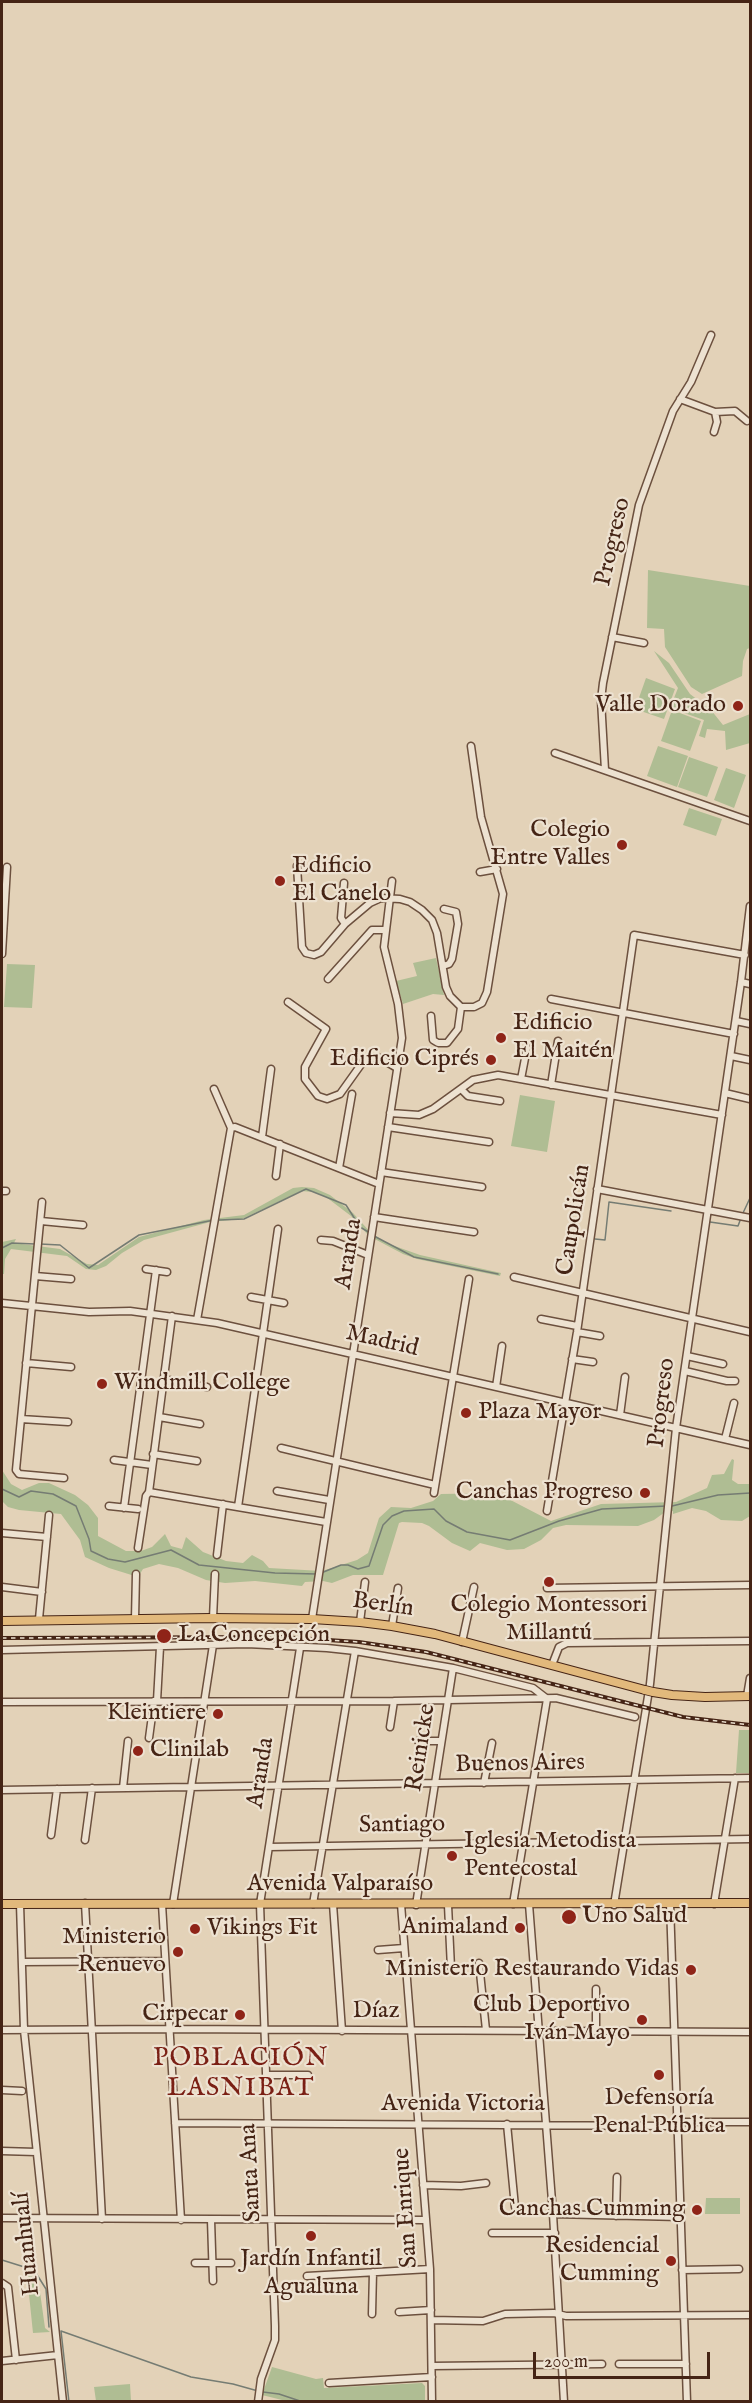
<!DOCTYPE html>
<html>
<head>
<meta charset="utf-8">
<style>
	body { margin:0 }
	#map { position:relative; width:752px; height:2403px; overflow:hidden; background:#e3d2b8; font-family:"IM FELL English",serif }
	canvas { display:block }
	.frame { position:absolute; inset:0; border:3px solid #452415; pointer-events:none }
	.scale { position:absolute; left:533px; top:2352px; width:177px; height:27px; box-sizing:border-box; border:3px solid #452415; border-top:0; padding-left:8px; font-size:18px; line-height:21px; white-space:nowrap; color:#452415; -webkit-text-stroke:4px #ede2d1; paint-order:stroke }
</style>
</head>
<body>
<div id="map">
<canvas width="752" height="2403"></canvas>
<div class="frame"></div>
<div class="scale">200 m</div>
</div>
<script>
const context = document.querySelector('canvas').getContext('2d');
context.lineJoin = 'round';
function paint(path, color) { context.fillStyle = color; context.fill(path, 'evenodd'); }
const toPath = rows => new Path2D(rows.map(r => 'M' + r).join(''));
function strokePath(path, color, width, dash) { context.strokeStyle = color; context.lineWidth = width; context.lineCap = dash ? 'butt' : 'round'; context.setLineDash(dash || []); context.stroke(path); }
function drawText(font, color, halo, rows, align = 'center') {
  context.font = font + ' "IM FELL English",serif'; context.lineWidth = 4.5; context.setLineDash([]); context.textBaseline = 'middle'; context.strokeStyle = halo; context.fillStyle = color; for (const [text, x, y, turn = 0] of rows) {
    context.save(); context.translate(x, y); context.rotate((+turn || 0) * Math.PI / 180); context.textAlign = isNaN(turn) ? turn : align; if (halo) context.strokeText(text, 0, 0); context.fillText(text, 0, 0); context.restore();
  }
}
paint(toPath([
	[648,570,750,586,750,648,747,649,743,661,742,676,702,694,691,687,665,647,664,629,647,628],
	[654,651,669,663,690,694,711,710,723,725,750,714,750,743,726,750,725,731,707,729,705,738,699,736,704,720,670,708,678,688],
	[646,678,675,689,664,719,635,709],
	[672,710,701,721,690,751,661,741],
	[658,746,688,756,677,787,647,776],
	[689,757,718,767,707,797,678,787],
	[726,768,746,775,734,808,714,800],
	[689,808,722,819,716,836,683,825],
	[436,958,444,995,433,994,403,1004,396,981,417,976,413,963],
	[7,964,35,965,32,1008,4,1007],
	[520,1095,555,1101,547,1152,511,1146],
	[302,1187,314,1188,330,1195,353,1213,371,1233,389,1244,420,1255,501,1273,500,1276,417,1259,403,1254,369,1236,351,1216,326,1197,313,1192,301,1191,242,1219,210,1222,144,1240,122,1253,106,1266,96,1270,86,1269,67,1256,11,1249,5,1259,4,1274,2,1274,2,1242,16,1239,14,1243,60,1249,87,1264,98,1265,139,1237,204,1220,244,1215,293,1188],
	[732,1459,734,1460,732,1480,738,1484,750,1484,750,1516,742,1521,721,1520,706,1511,692,1508,673,1514,673,1511,665,1512,654,1520,638,1526,566,1525,553,1528,541,1540,524,1549,507,1550,480,1543,470,1551,452,1543,429,1526,422,1523,402,1522,399,1523,383,1575,353,1575,332,1583,323,1581,305,1582,302,1586,255,1581,225,1583,206,1580,178,1568,159,1564,143,1569,138,1577,109,1568,85,1557,80,1540,61,1514,19,1510,8,1507,2,1501,2,1470,11,1484,22,1490,39,1483,49,1483,75,1495,88,1505,98,1518,98,1536,126,1551,141,1551,152,1547,165,1534,171,1546,182,1549,186,1537,203,1552,226,1561,243,1563,252,1555,263,1561,269,1568,322,1571,357,1560,368,1553,379,1518,391,1507,411,1508,433,1501,441,1494,497,1493,551,1521,601,1504,676,1502,707,1488,712,1475,724,1474],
	[739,1730,750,1730,750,1773,736,1773],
	[706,2198,740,2198,740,2214,705,2214],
	[27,2275,31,2275,39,2285,45,2328,50,2332,33,2333],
	[272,2367,316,2379,323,2378,324,2388,422,2383,425,2386,425,2401,286,2401,262,2395],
	[130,2384,131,2401,96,2401,94,2387]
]), '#afbd93');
strokePath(toPath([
	[743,1213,750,1198],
	[219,1220,244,1219,306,1189,346,1205,360,1227,370,1233],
	[710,1222,738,1226,741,1218],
	[374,1236,414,1257,498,1274],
	[595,1239,605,1240,609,1202,671,1211],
	[40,1244,60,1245,89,1268,139,1235,214,1220],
	[2,1248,12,1243,35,1244],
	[2,1489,19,1497,31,1491,53,1494,76,1506,89,1539,91,1551,108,1559,125,1562,171,1550,199,1565,275,1573,317,1574],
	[672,1506,718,1495,750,1493],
	[321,1573,341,1565,348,1565,358,1569,369,1566,383,1525,392,1516,404,1511,434,1509,446,1521,467,1532,510,1540,559,1521,602,1509,667,1506],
	[2,2260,34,2270,46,2289,49,2327],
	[263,2392,279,2394,303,2402],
	[69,2402,61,2331,191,2377,233,2384,258,2391]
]), '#757c73', 1.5);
const minor = toPath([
	[680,399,715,412,735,411,747,421],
	[714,432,717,422,715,412],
	[612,637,644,643],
	[555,753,750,821],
	[605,770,601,700,603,683,639,505,673,411,691,382,711,335],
	[297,866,302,947,306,953,314,955,321,952,345,924,370,903,381,898,400,899,410,902,422,910,432,920,437,933,446,987,450,996,461,1007,474,1007,482,1003,487,992,503,894,481,817,471,746],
	[480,872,497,869],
	[344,883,341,918,345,924],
	[2,954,7,867],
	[443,966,449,964,452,959,458,924,456,912,444,909],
	[328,979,372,930,386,930],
	[741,982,750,984],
	[551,999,734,1034],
	[288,1002,326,1029,305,1067,305,1079,318,1096,327,1099,340,1094,365,1059,380,1058,397,1068],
	[431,1016,433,1040,438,1043,447,1043,458,1029,461,1007],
	[736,1021,750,1024],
	[731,1056,750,1060],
	[521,1079,527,1048],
	[551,1085,558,1041],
	[214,1089,231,1128],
	[461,1089,468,1096,500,1101],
	[725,1093,750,1099],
	[390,1113,419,1115,433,1109,473,1080,498,1075,722,1115],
	[388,1127,489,1142],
	[231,1128,235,1127,379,1184],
	[262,1137,271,1069],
	[339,1168,352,1094],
	[381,1172,482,1187],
	[276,1176,280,1144],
	[597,1189,750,1218],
	[2,1191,6,1191],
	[42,1202,16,1470,19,1474,64,1478],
	[374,1217,474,1232],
	[41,1221,83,1225],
	[321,1240,333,1241,368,1255],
	[146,1269,167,1272],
	[35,1276,71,1279],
	[514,1277,750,1332],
	[251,1297,284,1303],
	[2,1303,89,1312,130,1311,217,1323,750,1445],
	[541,1319,577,1326],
	[197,1320,231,1128],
	[577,1332,600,1336],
	[687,1356,723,1364],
	[572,1359,593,1362],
	[26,1363,71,1367],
	[685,1371,727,1381,735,1381],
	[163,1379,207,1387],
	[496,1387,502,1346],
	[620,1415,625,1377],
	[159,1417,200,1424],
	[21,1419,68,1422],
	[725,1439,734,1403],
	[281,1448,435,1485],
	[153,1454,197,1461],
	[114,1460,152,1465],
	[277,1491,329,1500],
	[149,1492,326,1522],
	[434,1493,469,1279],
	[109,1506,138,1509],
	[238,1507,278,1229],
	[124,1508,156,1270],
	[547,1511,577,1332,634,935,745,955],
	[2,1533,47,1537],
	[138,1548,146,1496,149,1492,172,1316],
	[217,1555,223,1504],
	[2,1587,42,1592],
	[547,1588,750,1585],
	[213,1618,215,1574],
	[39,1619,49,1515],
	[135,1619,136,1574],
	[312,1619,402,1038,398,1004,384,947,392,881],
	[360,1622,365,1582],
	[392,1626,398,1588],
	[462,1642,474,1587],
	[2,1650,247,1644,327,1648,355,1651,453,1668,533,1688,546,1698],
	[552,1665,559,1647,567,1643,750,1641],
	[747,1696,750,1678],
	[157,1701,160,1647],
	[2,1702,394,1701,556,1698,635,1717],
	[390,1727,394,1701],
	[149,1738,154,1701],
	[418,1741,441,1741],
	[484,1783,492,1743],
	[123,1788,128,1741],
	[2,1790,750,1778],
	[51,1835,57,1789],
	[85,1840,92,1788],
	[269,1847,750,1839],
	[85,1903,102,2219],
	[20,1904,24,2030,63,2402],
	[162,1904,181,2220],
	[173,1904,213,1645],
	[313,1904,355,1651],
	[333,1904,342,2031],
	[401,1904,430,2269,432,2402],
	[513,1904,547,1699],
	[529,1904,553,2214,564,2402],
	[670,1904,687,2402],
	[714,1904,735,1778],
	[416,1905,453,1668],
	[448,1905,451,1968],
	[614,1905,650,1684,676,1428,741,982,750,906],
	[378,1950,404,1948],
	[22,1962,165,1961],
	[479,1963,486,2030],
	[2,2030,169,2029,750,2032],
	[596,2031,596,1989],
	[266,2075,308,2075],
	[2,2090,22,2091],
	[175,2123,670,2126,684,2122,750,2122],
	[507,2124,515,2207],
	[2,2151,36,2152],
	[423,2185,461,2186,486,2183],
	[553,2214,680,2217],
	[616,2216,617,2177],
	[2,2218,426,2220],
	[211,2220,213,2281],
	[492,2233,555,2233],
	[195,2263,231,2263],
	[682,2270,739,2269],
	[307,2276,430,2269],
	[2,2283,8,2287,16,2360],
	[399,2312,431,2310],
	[372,2314,373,2272],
	[431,2320,483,2321,505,2314,554,2313,566,2316,750,2315],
	[2,2361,58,2355],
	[619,2364,686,2364],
	[432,2366,602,2364],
	[329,2383,432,2377],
	[258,2402,261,2379,275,2340,275,2326,260,1904,300,1648]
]);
const major = toPath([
	[2,1621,211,1618,312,1619,360,1622,392,1626,435,1634,645,1690],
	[653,1692,672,1695,705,1697,750,1696],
	[2,1904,750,1903]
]);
strokePath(minor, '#6c503e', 9);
strokePath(major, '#452415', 10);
strokePath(minor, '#ede2d1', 6);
strokePath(major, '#e2b97c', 8);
const rail = toPath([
	[2,1638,281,1637,359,1642,426,1652,683,1717,750,1725]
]);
strokePath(rail, '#452415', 4);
strokePath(rail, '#ede2d1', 1.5, [4.5]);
const majorBridge = toPath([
	[645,1690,653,1692]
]);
strokePath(majorBridge, '#452415', 10, []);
strokePath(majorBridge, '#e2b97c', 8);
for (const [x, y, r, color] of [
	[738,706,6,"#8f2418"],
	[622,845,6,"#8f2418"],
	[280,881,6,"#8f2418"],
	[501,1038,6,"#8f2418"],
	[491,1060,6,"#8f2418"],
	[102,1384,6,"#8f2418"],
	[466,1413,6,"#8f2418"],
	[645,1493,6,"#8f2418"],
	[549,1582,6,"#8f2418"],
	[164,1636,8,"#8f2418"],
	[218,1714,6,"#8f2418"],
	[138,1751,6,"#8f2418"],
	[452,1856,6,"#8f2418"],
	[569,1917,8,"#8f2418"],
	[520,1928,6,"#8f2418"],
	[195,1929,6,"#8f2418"],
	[178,1952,6,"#8f2418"],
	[691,1970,6,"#8f2418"],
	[240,2015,6,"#8f2418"],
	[642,2020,6,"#8f2418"],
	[659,2075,6,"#8f2418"],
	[697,2210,6,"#8f2418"],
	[311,2236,6,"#8f2418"],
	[671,2261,6,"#8f2418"]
]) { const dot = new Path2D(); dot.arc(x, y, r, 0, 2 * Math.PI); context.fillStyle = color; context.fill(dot); strokePath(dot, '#ede2d1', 2); }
drawText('24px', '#452415', '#ede2d1', [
	["Progreso",614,542,-77],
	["Caupolicán",575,1220,-81],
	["Aranda",350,1254,-81],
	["Madrid",382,1342,13],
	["Progreso",663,1403,-83],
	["Berlín",383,1606,8],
	["Reinicke",422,1748,-81],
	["Buenos Aires",520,1765,-1],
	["Aranda",262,1773,-81],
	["Santiago",402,1826,-1],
	["Avenida Valparaíso",340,1885],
	["Díaz",376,2012],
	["Avenida Victoria",463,2105],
	["Santa Ana",252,2173,-93],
	["San Enrique",407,2208,-94],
	["Huanhualí",28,2244,-96]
]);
drawText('24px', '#452415', '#ede2d1', [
	["Valle Dorado",726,706],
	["Colegio",610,831],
	["Entre Valles",610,859],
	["Edificio",292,867,"left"],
	["El Canelo",292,895,"left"],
	["Edificio",513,1024,"left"],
	["El Maitén",513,1052,"left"],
	["Edificio Ciprés",479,1060],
	["Windmill College",114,1384,"left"],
	["Plaza Mayor",478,1413,"left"],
	["Canchas Progreso",633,1493],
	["Colegio Montessori",549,1606,"center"],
	["Millantú",549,1634,"center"],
	["La Concepción",178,1636,"left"],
	["Kleintiere",206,1714],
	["Clinilab",150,1751,"left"],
	["Iglesia Metodista",464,1842,"left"],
	["Pentecostal",464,1870,"left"],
	["Uno Salud",582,1917,"left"],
	["Animaland",508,1928],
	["Vikings Fit",207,1929,"left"],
	["Ministerio",166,1938],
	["Renuevo",166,1966],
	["Ministerio Restaurando Vidas",679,1970],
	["Club Deportivo",630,2006],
	["Iván Mayo",630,2034],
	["Cirpecar",228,2015],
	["Defensoría",659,2099,"center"],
	["Penal Pública",659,2127,"center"],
	["Canchas Cumming",685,2210],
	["Residencial",659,2247],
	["Cumming",659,2275],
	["Jardín Infantil",311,2260,"center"],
	["Agualuna",311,2288,"center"]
], 'right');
context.letterSpacing = '1.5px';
drawText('26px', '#7a1f14', '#ede2d1', [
	["POBLACIÓN",241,2060],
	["LASNIBAT",241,2090]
]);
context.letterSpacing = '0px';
</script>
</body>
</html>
